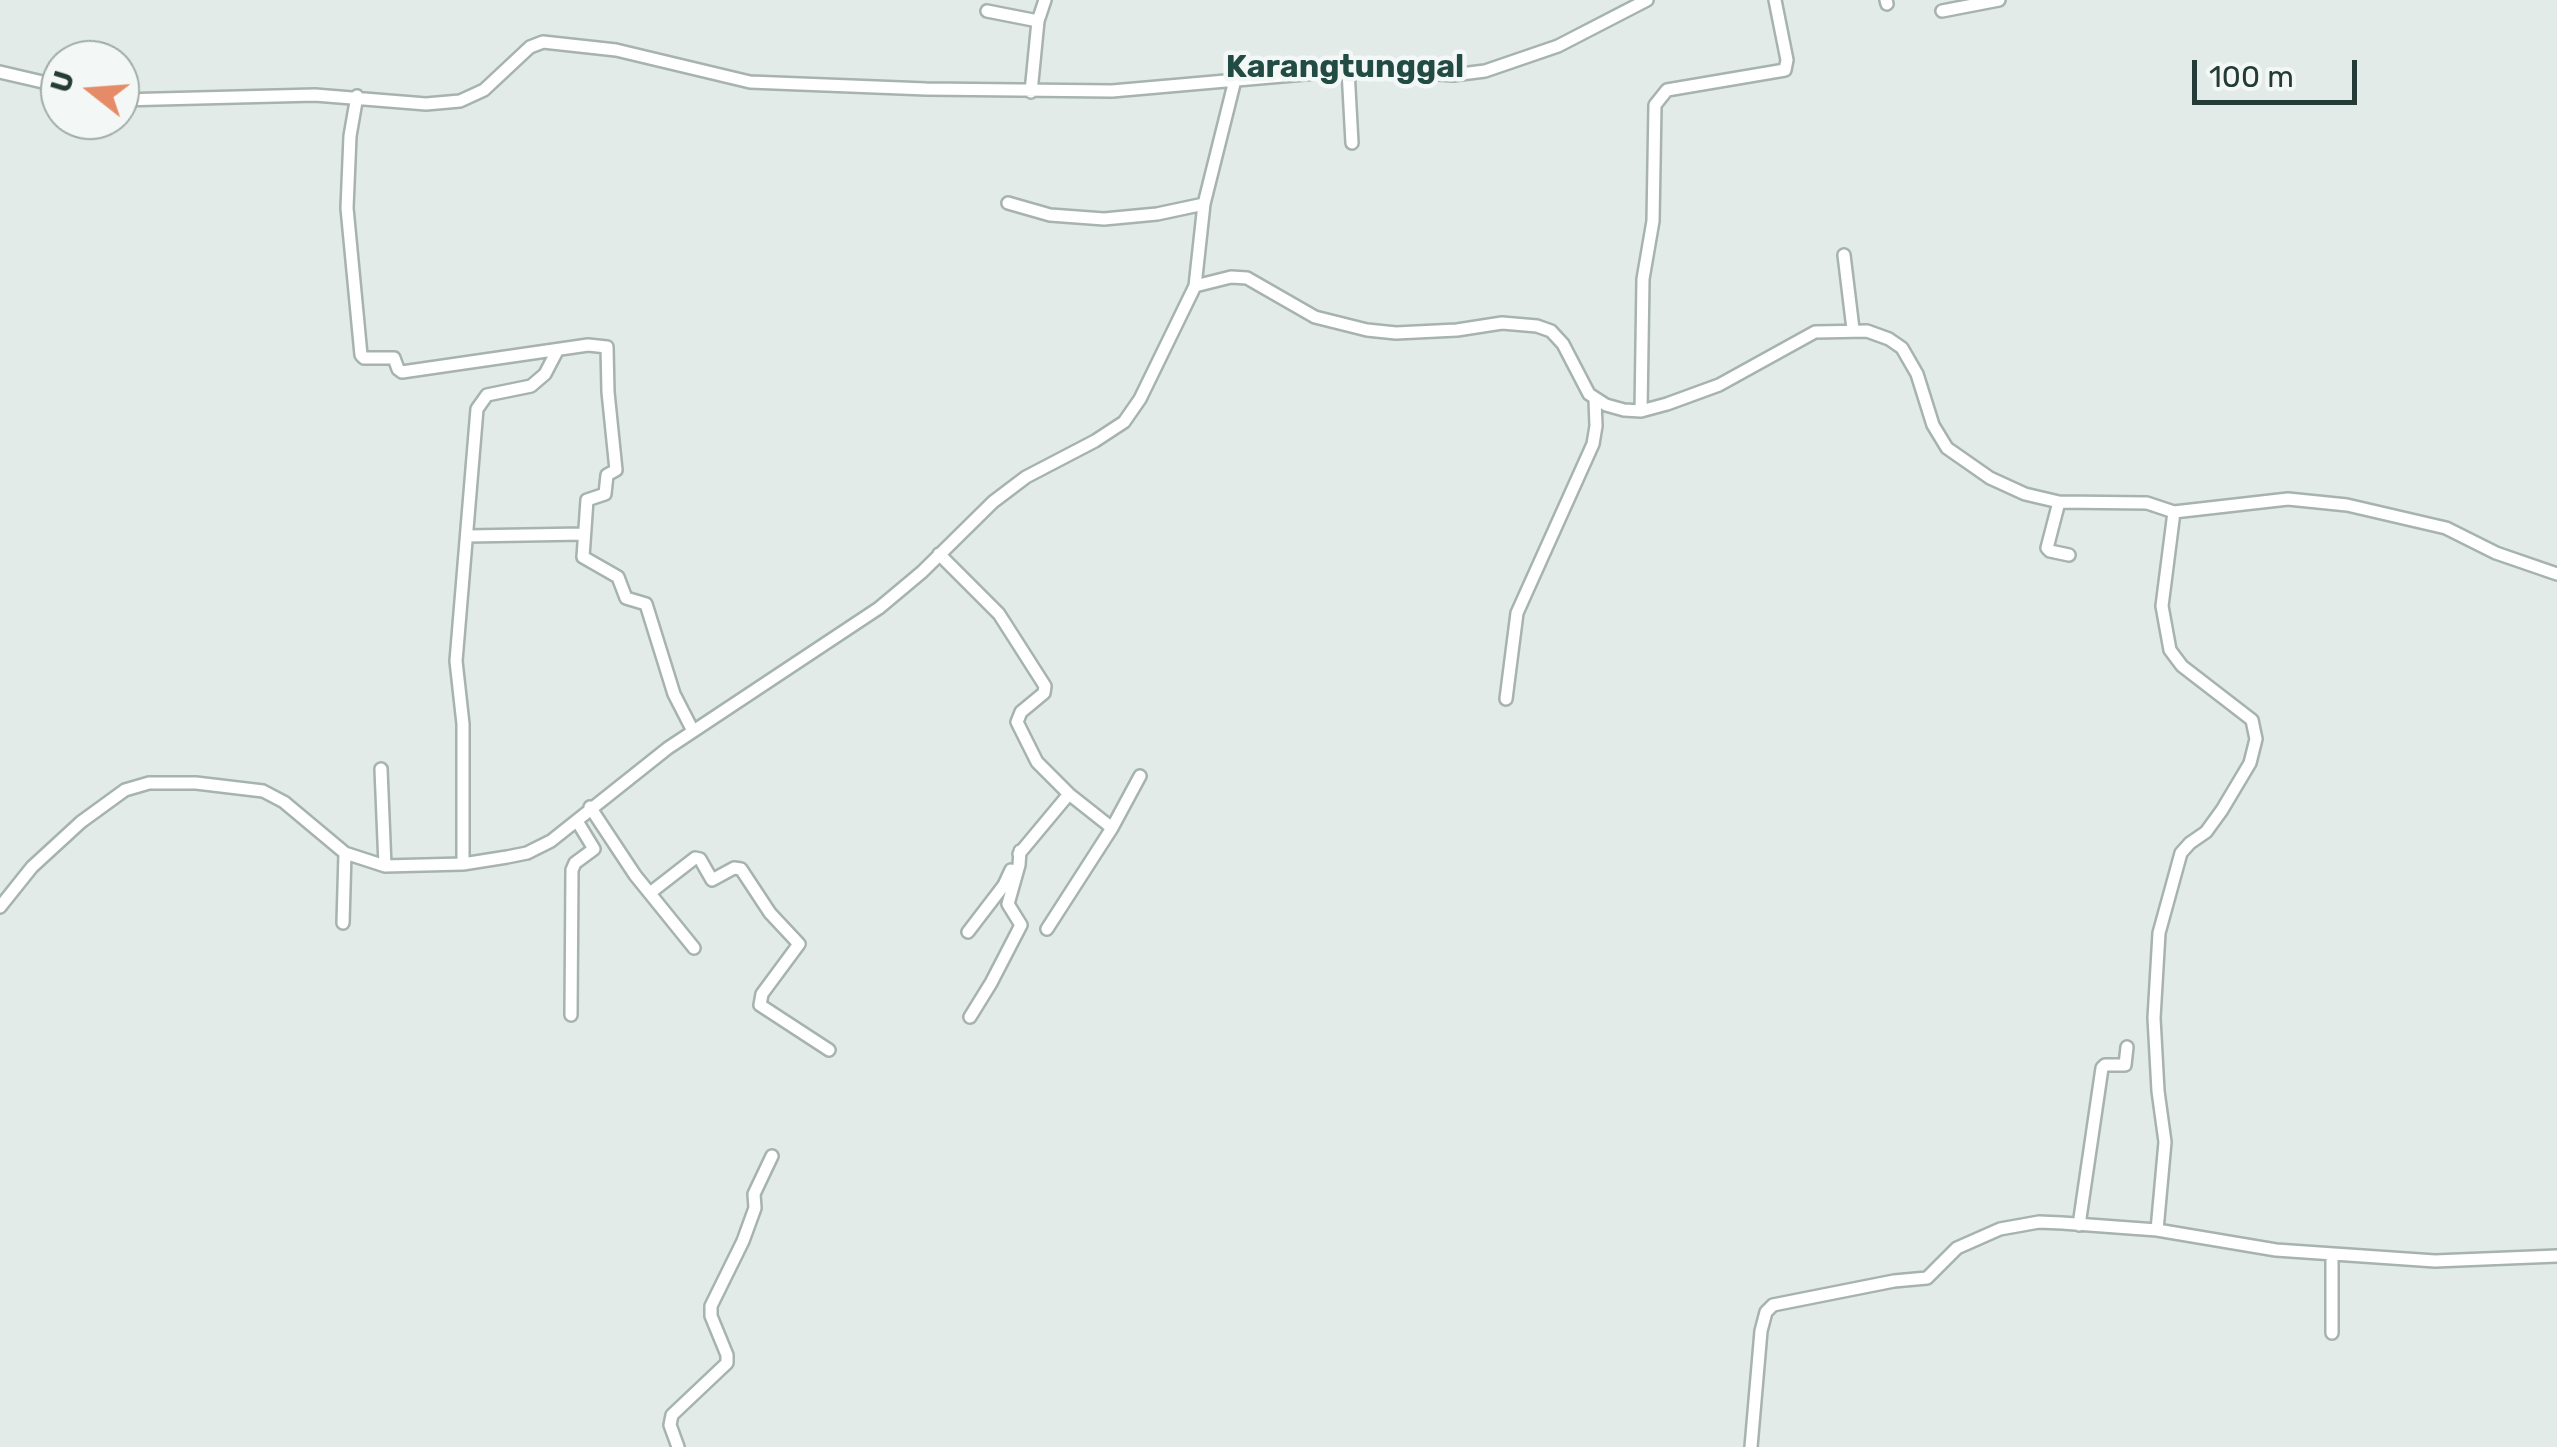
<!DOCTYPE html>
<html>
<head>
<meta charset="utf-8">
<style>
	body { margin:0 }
	#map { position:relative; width:2557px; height:1447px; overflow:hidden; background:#e3ebe8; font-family:Rubik,sans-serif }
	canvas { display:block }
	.north { position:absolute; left:40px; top:40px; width:100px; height:100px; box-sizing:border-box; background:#f3f8f6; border:2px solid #a0aca9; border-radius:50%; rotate:287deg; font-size:28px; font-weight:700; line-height:40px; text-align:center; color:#243b36 }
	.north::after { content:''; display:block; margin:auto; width:35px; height:45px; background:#e58b67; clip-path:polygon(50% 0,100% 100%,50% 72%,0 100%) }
	.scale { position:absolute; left:2192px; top:60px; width:165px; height:45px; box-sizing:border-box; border:5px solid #243b36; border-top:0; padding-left:12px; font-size:30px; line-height:35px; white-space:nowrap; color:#243b36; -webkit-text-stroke:8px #f3f8f6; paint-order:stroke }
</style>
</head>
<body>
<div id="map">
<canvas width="2557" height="1447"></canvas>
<div class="north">U</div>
<div class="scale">100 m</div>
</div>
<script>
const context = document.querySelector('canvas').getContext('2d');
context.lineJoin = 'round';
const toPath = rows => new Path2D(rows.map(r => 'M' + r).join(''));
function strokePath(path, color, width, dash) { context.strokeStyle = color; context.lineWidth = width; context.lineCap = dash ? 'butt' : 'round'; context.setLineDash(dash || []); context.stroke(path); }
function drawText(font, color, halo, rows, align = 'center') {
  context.font = font + ' Rubik,sans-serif'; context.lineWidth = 9; context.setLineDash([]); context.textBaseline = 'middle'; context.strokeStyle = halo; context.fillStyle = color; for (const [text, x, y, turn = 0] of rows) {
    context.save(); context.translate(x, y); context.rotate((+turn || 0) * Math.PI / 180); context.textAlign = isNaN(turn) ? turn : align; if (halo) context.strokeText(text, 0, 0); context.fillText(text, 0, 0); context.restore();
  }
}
const minor = toPath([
	[1886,0,1887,4],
	[987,11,1038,21],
	[1942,11,1999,0],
	[1348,70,1352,143],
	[0,72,60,86],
	[1031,92,1038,21,1045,0],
	[357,96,350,136,347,208,361,355,364,358,394,358,398,369,402,372,588,345,607,347,608,392,616,470,607,475,605,494,587,500,583,557,618,577,626,598,646,604,674,694,693,731],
	[120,100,315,95,426,104,460,101,484,90,530,47,543,42,616,50,750,82,926,89,1112,91,1362,69,1453,75,1485,71,1558,46,1647,0],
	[1008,203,1050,215,1104,219,1157,214,1204,204],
	[1844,255,1853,329],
	[1195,286,1231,277,1247,278,1315,317,1367,330,1396,333,1457,330,1502,323,1537,326,1551,331,1563,344,1589,394,1606,405,1624,410,1641,411,1667,404,1719,385,1815,332,1867,331,1889,339,1902,348,1917,374,1933,425,1947,448,1990,478,2025,494,2059,502,2147,503,2174,512,2288,499,2347,505,2446,528,2496,553,2557,574],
	[1641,411,1643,279,1653,221,1655,105,1667,90,1785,70,1787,60,1775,0],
	[2059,502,2047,548,2050,551,2069,555],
	[468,536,583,534],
	[939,554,999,614,1045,686,1044,693,1021,712,1017,722,1037,762,1069,794,1112,828],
	[1506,699,1517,613,1593,444,1596,426,1595,399],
	[381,769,385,866],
	[590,807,635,875,694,948],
	[1019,854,1069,794],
	[463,864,463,724,456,661,477,409,487,395,531,386,545,374,557,351],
	[650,893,695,858,700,859,712,880,734,868,741,869,770,913,799,944,762,994,760,1005,829,1050],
	[0,907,32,867,81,822,125,790,149,783,196,783,263,791,284,802,345,853,385,866,463,864,507,857,527,853,551,841,668,748,879,608,922,572,993,502,1026,477,1095,441,1124,422,1140,399,1195,286,1204,204,1235,80],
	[343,923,345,853],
	[1047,929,1112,828,1140,776],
	[968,932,1004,885,1011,870],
	[571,1015,572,870,575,863,594,849,577,821],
	[970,1017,991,983,1021,925,1008,904,1019,865,1020,851],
	[2079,1225,2102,1068,2105,1065,2125,1065,2127,1047],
	[2157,1230,2165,1142,2158,1091,2154,1018,2159,933,2181,853,2190,843,2206,832,2222,810,2250,763,2256,739,2252,720,2182,666,2170,650,2162,606,2174,512],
	[2332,1333,2332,1254],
	[678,1447,670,1425,672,1415,727,1363,727,1355,711,1316,711,1306,743,1241,755,1208,754,1194,772,1156],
	[1751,1447,1761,1331,1766,1312,1773,1305,1894,1281,1927,1278,1957,1248,2000,1229,2039,1222,2062,1223,2157,1230,2276,1250,2435,1261,2557,1256]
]);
strokePath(minor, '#a6b3af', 16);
strokePath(minor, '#fff', 11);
drawText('bold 32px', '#224b43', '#f3f8f6', [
	["Karangtunggal",1345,68]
]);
</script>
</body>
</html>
